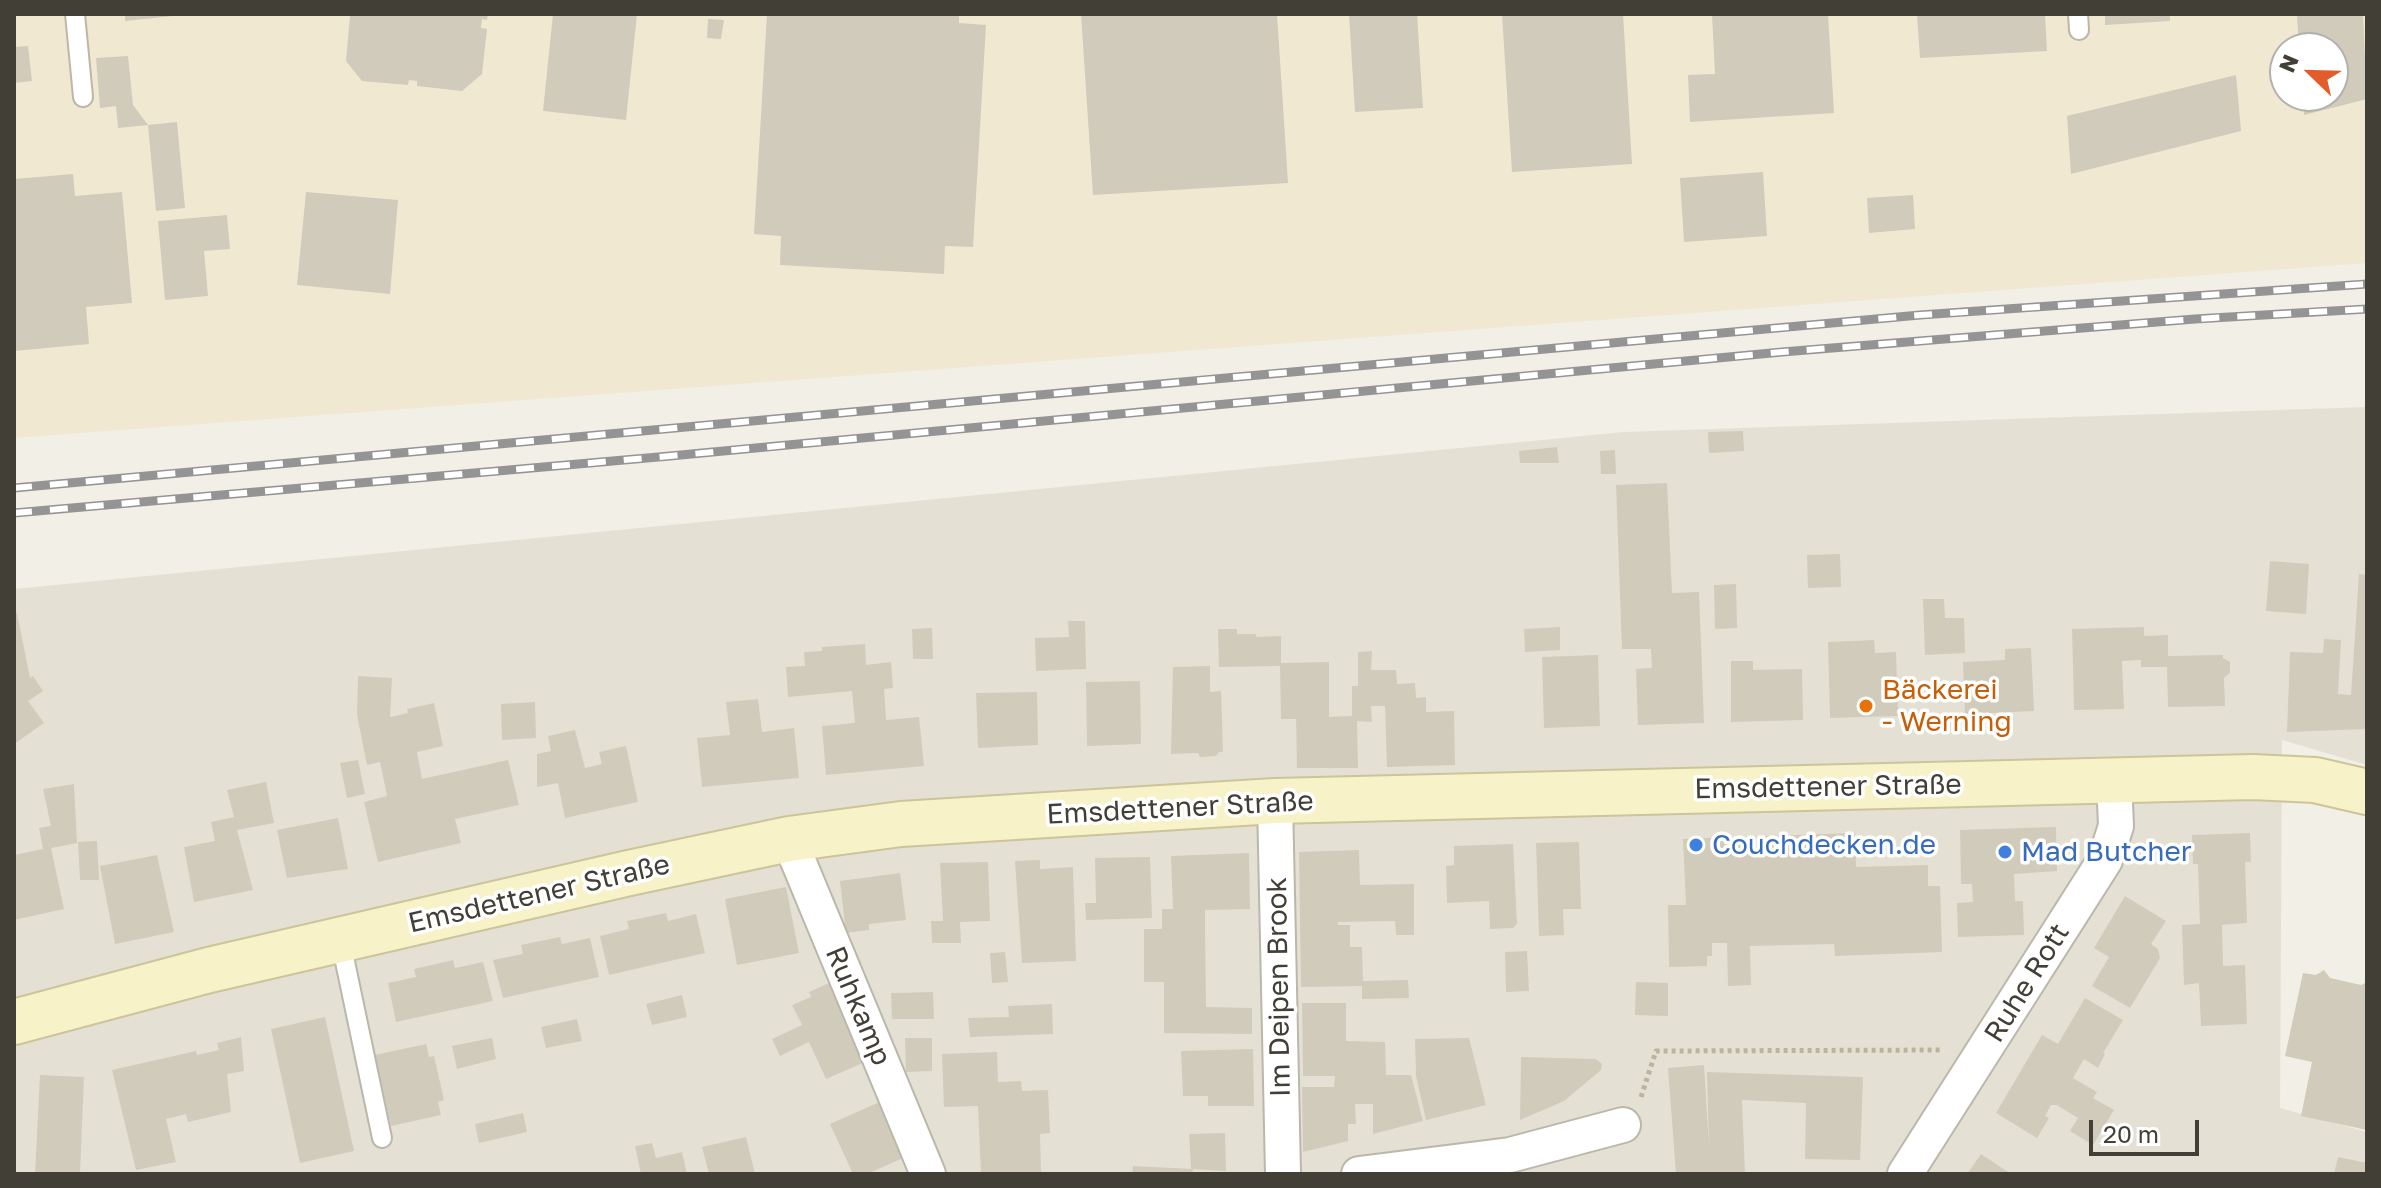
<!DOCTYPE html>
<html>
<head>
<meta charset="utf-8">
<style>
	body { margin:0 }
	#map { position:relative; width:2381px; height:1188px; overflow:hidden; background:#f1efe6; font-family:"Golos Text",sans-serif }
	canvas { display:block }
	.frame { position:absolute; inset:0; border:16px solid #423f36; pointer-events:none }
	.north { position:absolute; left:2269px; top:32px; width:80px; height:80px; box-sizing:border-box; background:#fff; border:2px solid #b3b2af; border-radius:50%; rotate:293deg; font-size:22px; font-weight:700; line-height:32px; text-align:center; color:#423f36 }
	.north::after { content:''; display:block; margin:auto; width:28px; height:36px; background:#e25d2b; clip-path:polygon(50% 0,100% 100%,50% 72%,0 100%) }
	.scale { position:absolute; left:2089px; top:1120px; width:110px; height:36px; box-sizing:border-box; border:4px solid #423f36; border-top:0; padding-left:10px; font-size:24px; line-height:28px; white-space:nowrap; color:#423f36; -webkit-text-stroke:6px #fff; paint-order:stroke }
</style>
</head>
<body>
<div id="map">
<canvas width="2381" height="1188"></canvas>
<div class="frame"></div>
<div class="north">N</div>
<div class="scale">20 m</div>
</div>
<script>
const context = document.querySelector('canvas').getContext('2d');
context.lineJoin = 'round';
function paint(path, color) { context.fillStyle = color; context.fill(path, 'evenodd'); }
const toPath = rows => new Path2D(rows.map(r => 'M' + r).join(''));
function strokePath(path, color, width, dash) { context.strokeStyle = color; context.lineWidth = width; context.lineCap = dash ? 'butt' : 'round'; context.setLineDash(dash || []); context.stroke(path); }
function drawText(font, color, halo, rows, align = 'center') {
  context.font = font + ' "Golos Text",sans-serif'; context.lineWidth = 7; context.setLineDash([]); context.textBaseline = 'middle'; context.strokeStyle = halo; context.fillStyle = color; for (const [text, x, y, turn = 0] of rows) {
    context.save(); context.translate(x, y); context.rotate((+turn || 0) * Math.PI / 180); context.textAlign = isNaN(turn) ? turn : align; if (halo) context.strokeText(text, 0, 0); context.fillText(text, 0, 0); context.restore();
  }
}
paint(toPath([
	[2367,407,2367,765,2282,740,2280,1108,2367,1132,2367,1174,14,1174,14,589,1624,432]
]), '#e4e1d4');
paint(toPath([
	[14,14,2367,14,2367,263,14,438],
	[2285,48,2333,48,2333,96,2285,96]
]), '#f1e8d2');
paint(toPath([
	[125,14,173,14,173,16,125,21],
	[356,14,488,14,487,20,482,19,481,28,487,29,482,74,462,91,417,86,417,81,409,80,408,85,362,81,346,61,350,16],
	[553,14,637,14,626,120,543,111],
	[767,14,959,14,959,23,986,25,973,247,945,246,944,274,780,265,781,236,754,234],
	[1081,14,1277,14,1288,183,1093,195],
	[1349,14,1417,14,1423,108,1355,112],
	[1502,14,1623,14,1632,164,1512,172],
	[1712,14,1828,14,1834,113,1690,122,1688,75,1715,74],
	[1917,14,2045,14,2047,51,1920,58],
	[2105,14,2170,14,2170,21,2105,25],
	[2297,14,2363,14,2367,99,2304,115,2303,96,2333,96,2333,48,2299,48],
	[708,19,724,20,721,39,707,38],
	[28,46,32,81,14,83,14,47],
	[128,56,133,105,148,125,177,122,185,208,156,211,148,125,118,128,116,106,100,108,96,58],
	[2236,75,2241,131,2071,174,2067,116],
	[1763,172,1767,236,1684,242,1680,178],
	[73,174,75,196,122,192,132,303,86,307,89,344,14,351,14,179],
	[306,192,398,200,390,294,297,285],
	[1913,195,1915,229,1869,233,1867,198],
	[227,215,230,249,204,251,208,296,165,300,158,221],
	[1743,431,1744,451,1709,453,1708,432],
	[1557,447,1559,463,1520,463,1519,451],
	[1615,450,1616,474,1601,474,1600,451],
	[1667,483,1672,593,1699,592,1704,723,1638,725,1636,669,1652,668,1651,649,1622,649,1616,485],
	[1840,554,1841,587,1808,588,1807,555],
	[2270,561,2309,564,2306,614,2266,611],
	[2359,574,2367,575,2367,729,2287,732,2290,652,2323,653,2324,639,2341,640,2338,694,2351,695],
	[1736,584,1737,628,1715,629,1714,585],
	[1923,599,1944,599,1945,618,1964,618,1965,653,1925,655],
	[17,613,30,678,33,676,43,691,28,701,44,723,14,744,14,614],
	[1068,621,1085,621,1086,669,1036,671,1035,638,1069,637],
	[1560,627,1560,650,1525,652,1524,629],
	[2144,627,2144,636,2168,635,2168,656,2223,655,2223,658,2230,662,2230,673,2224,678,2225,706,2168,707,2167,667,2141,667,2141,660,2122,661,2124,709,2074,710,2072,629],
	[932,628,933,659,913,659,912,629],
	[1218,629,1237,629,1237,634,1256,634,1256,637,1281,636,1281,663,1329,662,1329,717,1352,716,1352,686,1358,686,1358,652,1372,651,1371,670,1396,670,1397,684,1415,683,1416,698,1426,697,1426,712,1454,711,1455,765,1387,767,1385,706,1371,706,1372,722,1357,721,1358,768,1297,768,1296,719,1281,719,1280,666,1219,667],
	[1874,640,1875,653,1896,652,1898,716,1830,718,1828,642],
	[865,644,866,665,891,662,893,688,884,689,886,720,919,717,924,766,826,775,822,726,855,723,852,691,788,697,786,667,805,666,804,652,822,651,822,647],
	[2031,648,2034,711,1965,714,1963,662,2005,660,2005,649],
	[1598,655,1600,726,1544,728,1542,657],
	[1731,661,1753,661,1753,670,1802,669,1803,720,1731,722],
	[1210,666,1210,692,1221,691,1223,752,1219,752,1216,756,1200,757,1198,753,1171,754,1173,667],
	[358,676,392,678,390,717,408,713,407,709,434,703,443,746,417,752,422,779,508,760,519,805,455,819,461,843,378,862,364,802,387,796,380,762,367,765,357,715],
	[1140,681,1141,744,1087,746,1086,682],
	[1037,692,1038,745,978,748,976,693],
	[758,699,762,732,794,728,799,778,702,787,697,738,730,735,726,702],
	[535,702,536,738,502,740,501,704],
	[575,730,585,768,602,764,599,752,626,746,638,802,565,818,558,783,537,787,537,754,551,751,548,736],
	[358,760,365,794,347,798,340,763],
	[266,782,274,823,237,830,253,890,194,902,184,847,215,841,211,822,234,817,227,790],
	[74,784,77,843,51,848,64,909,14,920,14,855,43,849,39,828,51,826,43,789],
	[338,818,348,869,287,878,277,830],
	[2056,827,2057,871,2014,874,2015,901,2023,901,2024,935,1958,937,1957,903,1973,902,1972,884,1961,884,1960,830],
	[1855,833,1856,867,1928,865,1928,886,1940,886,1942,952,1835,956,1834,944,1750,946,1751,985,1728,986,1727,943,1712,943,1712,956,1707,956,1707,966,1669,967,1668,905,1686,905,1683,839],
	[2250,833,2251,862,2245,862,2247,923,2222,925,2223,966,2245,965,2247,1024,2201,1026,2199,983,2184,985,2182,925,2200,924,2198,864,2193,864,2192,835],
	[97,841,99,880,80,880,78,842],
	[1579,842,1581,909,1563,909,1564,935,1539,936,1536,843],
	[1513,844,1517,924,1513,928,1490,929,1489,901,1447,903,1446,866,1454,865,1454,846],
	[1359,850,1360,885,1414,884,1414,935,1396,935,1395,921,1338,922,1338,925,1350,925,1350,947,1362,947,1363,981,1408,980,1409,998,1362,999,1362,986,1301,987,1299,852],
	[1249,853,1250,909,1205,910,1205,932,1206,1007,1252,1008,1252,1034,1164,1033,1164,982,1144,982,1144,929,1162,929,1162,909,1173,909,1171,856],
	[157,855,174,932,115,944,100,866],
	[1150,857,1152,918,1086,920,1085,903,1096,903,1095,858],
	[1040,860,1040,869,1073,867,1076,961,1022,963,1015,861],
	[988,862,990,921,960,922,961,943,932,943,931,921,943,921,940,863],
	[900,873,906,920,869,924,869,930,846,933,840,881],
	[786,887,799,953,737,965,725,899],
	[2125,896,2166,921,2151,944,2158,949,2160,958,2130,1008,2092,986,2109,957,2094,948],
	[666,913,668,921,696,914,705,953,609,975,600,936,629,929,627,921],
	[560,937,562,944,590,938,599,977,503,998,493,960,523,954,521,945],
	[1527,951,1529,991,1506,992,1505,952],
	[1005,952,1008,982,992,983,990,953],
	[453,960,455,968,483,962,493,1001,396,1022,388,983,416,977,414,969],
	[2324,970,2330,978,2361,985,2367,982,2367,1130,2301,1116,2312,1062,2285,1056,2303,973,2316,975],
	[1636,982,1668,983,1668,1016,1635,1015],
	[829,983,865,1062,826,1079,809,1042,780,1056,772,1039,802,1025,792,1005,811,997,809,992],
	[933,992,934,1019,892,1019,891,993],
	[682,995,687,1017,652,1025,646,1004],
	[2085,998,2123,1020,2103,1053,2105,1054,2098,1068,2084,1059,2073,1078,2097,1092,2093,1098,2114,1110,2093,1145,2070,1131,2078,1118,2057,1105,2051,1105,2045,1116,2049,1118,2037,1138,1996,1113,2042,1035,2058,1044],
	[1302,1003,1346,1003,1346,1041,1385,1042,1386,1075,1411,1075,1423,1121,1373,1134,1373,1104,1355,1104,1356,1124,1348,1124,1348,1141,1303,1152,1302,1087,1334,1087,1335,1076,1303,1076],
	[1052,1004,1053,1034,970,1037,968,1018,1009,1017,1008,1006],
	[325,1017,354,1151,300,1163,271,1029],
	[577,1019,582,1041,546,1048,541,1027],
	[241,1037,244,1071,227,1074,231,1112,188,1122,186,1114,166,1119,176,1162,136,1170,112,1070,196,1051,197,1055,219,1050,217,1043],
	[492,1038,496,1059,457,1069,452,1046],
	[905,1038,932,1038,932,1071,906,1072],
	[1469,1038,1486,1105,1426,1120,1416,1076,1415,1039],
	[426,1044,429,1057,434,1056,444,1100,438,1102,441,1115,391,1126,375,1055],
	[1253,1049,1254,1106,1208,1106,1208,1096,1183,1096,1181,1051],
	[997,1052,998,1082,1021,1081,1022,1091,1048,1090,1050,1133,1040,1134,1041,1174,981,1174,978,1106,944,1107,942,1054],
	[1521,1057,1596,1059,1602,1064,1601,1070,1564,1101,1520,1120],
	[1704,1065,1709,1146,1707,1072,1863,1077,1860,1160,1805,1159,1806,1103,1742,1100,1745,1174,1676,1174,1668,1068],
	[40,1075,84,1077,80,1174,35,1174],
	[882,1101,893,1124,889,1126,903,1158,867,1174,853,1174,830,1124],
	[523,1113,527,1132,479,1143,475,1124],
	[1225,1133,1226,1171,1191,1169,1189,1134],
	[746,1137,755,1174,709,1174,702,1147],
	[652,1143,656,1158,682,1152,687,1174,641,1174,635,1146],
	[1981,1154,2011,1174,1967,1174],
	[2338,1157,2367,1163,2367,1174,2334,1174],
	[1133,1166,1193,1169,1192,1174,1132,1174]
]), '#d1cbbc');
const lane = toPath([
	[75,14,83,97],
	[2078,14,2079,30],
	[340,938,382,1138]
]);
const street = toPath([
	[1275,801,1283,1174],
	[789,839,928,1174],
	[1359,1174,1510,1155,1623,1125],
	[1905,1174,2105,860,2116,826,2114,780]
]);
const secondary = toPath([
	[14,1022,209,970,629,873,789,839,901,824,1275,801,2253,777,2315,780,2367,792]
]);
strokePath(lane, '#bbb7a9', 22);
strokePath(street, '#bbb7a9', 38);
strokePath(secondary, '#ccc49a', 48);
strokePath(toPath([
	[1641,1097,1656,1051,1942,1050]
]), '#bbb49c', 5, [4, 4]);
strokePath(lane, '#fff', 18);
strokePath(street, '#fff', 34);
strokePath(secondary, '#f8f2c8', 44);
const rail = toPath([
	[14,488,1920,315,2367,284],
	[14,513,670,456,1782,352,2195,319,2367,309]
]);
strokePath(rail, '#949494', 9);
strokePath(rail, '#fff', 6, [18]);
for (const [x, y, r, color] of [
	[1866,706,8,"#e8710a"],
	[1696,845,8,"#3f7fe0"],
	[2005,852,8,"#3f7fe0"]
]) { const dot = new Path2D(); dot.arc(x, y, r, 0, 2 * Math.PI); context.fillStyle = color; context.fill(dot); strokePath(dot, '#fff', 3); }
drawText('28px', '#c56008', '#fff', [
	["Bäckerei",1882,690],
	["- Werning",1882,722]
], 'left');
drawText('28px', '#423f36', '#fff', [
	["Emsdettener Straße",1828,787,-1],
	["Emsdettener Straße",1180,808,-3],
	["Emsdettener Straße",539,894,-13],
	["Ruhe Rott",2027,983,-58],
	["Im Deipen Brook",1279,987,-91],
	["Ruhkamp",858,1006,67]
]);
drawText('28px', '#366cbe', '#fff', [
	["Couchdecken.de",1712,845],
	["Mad Butcher",2021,852]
], 'left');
</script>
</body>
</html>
